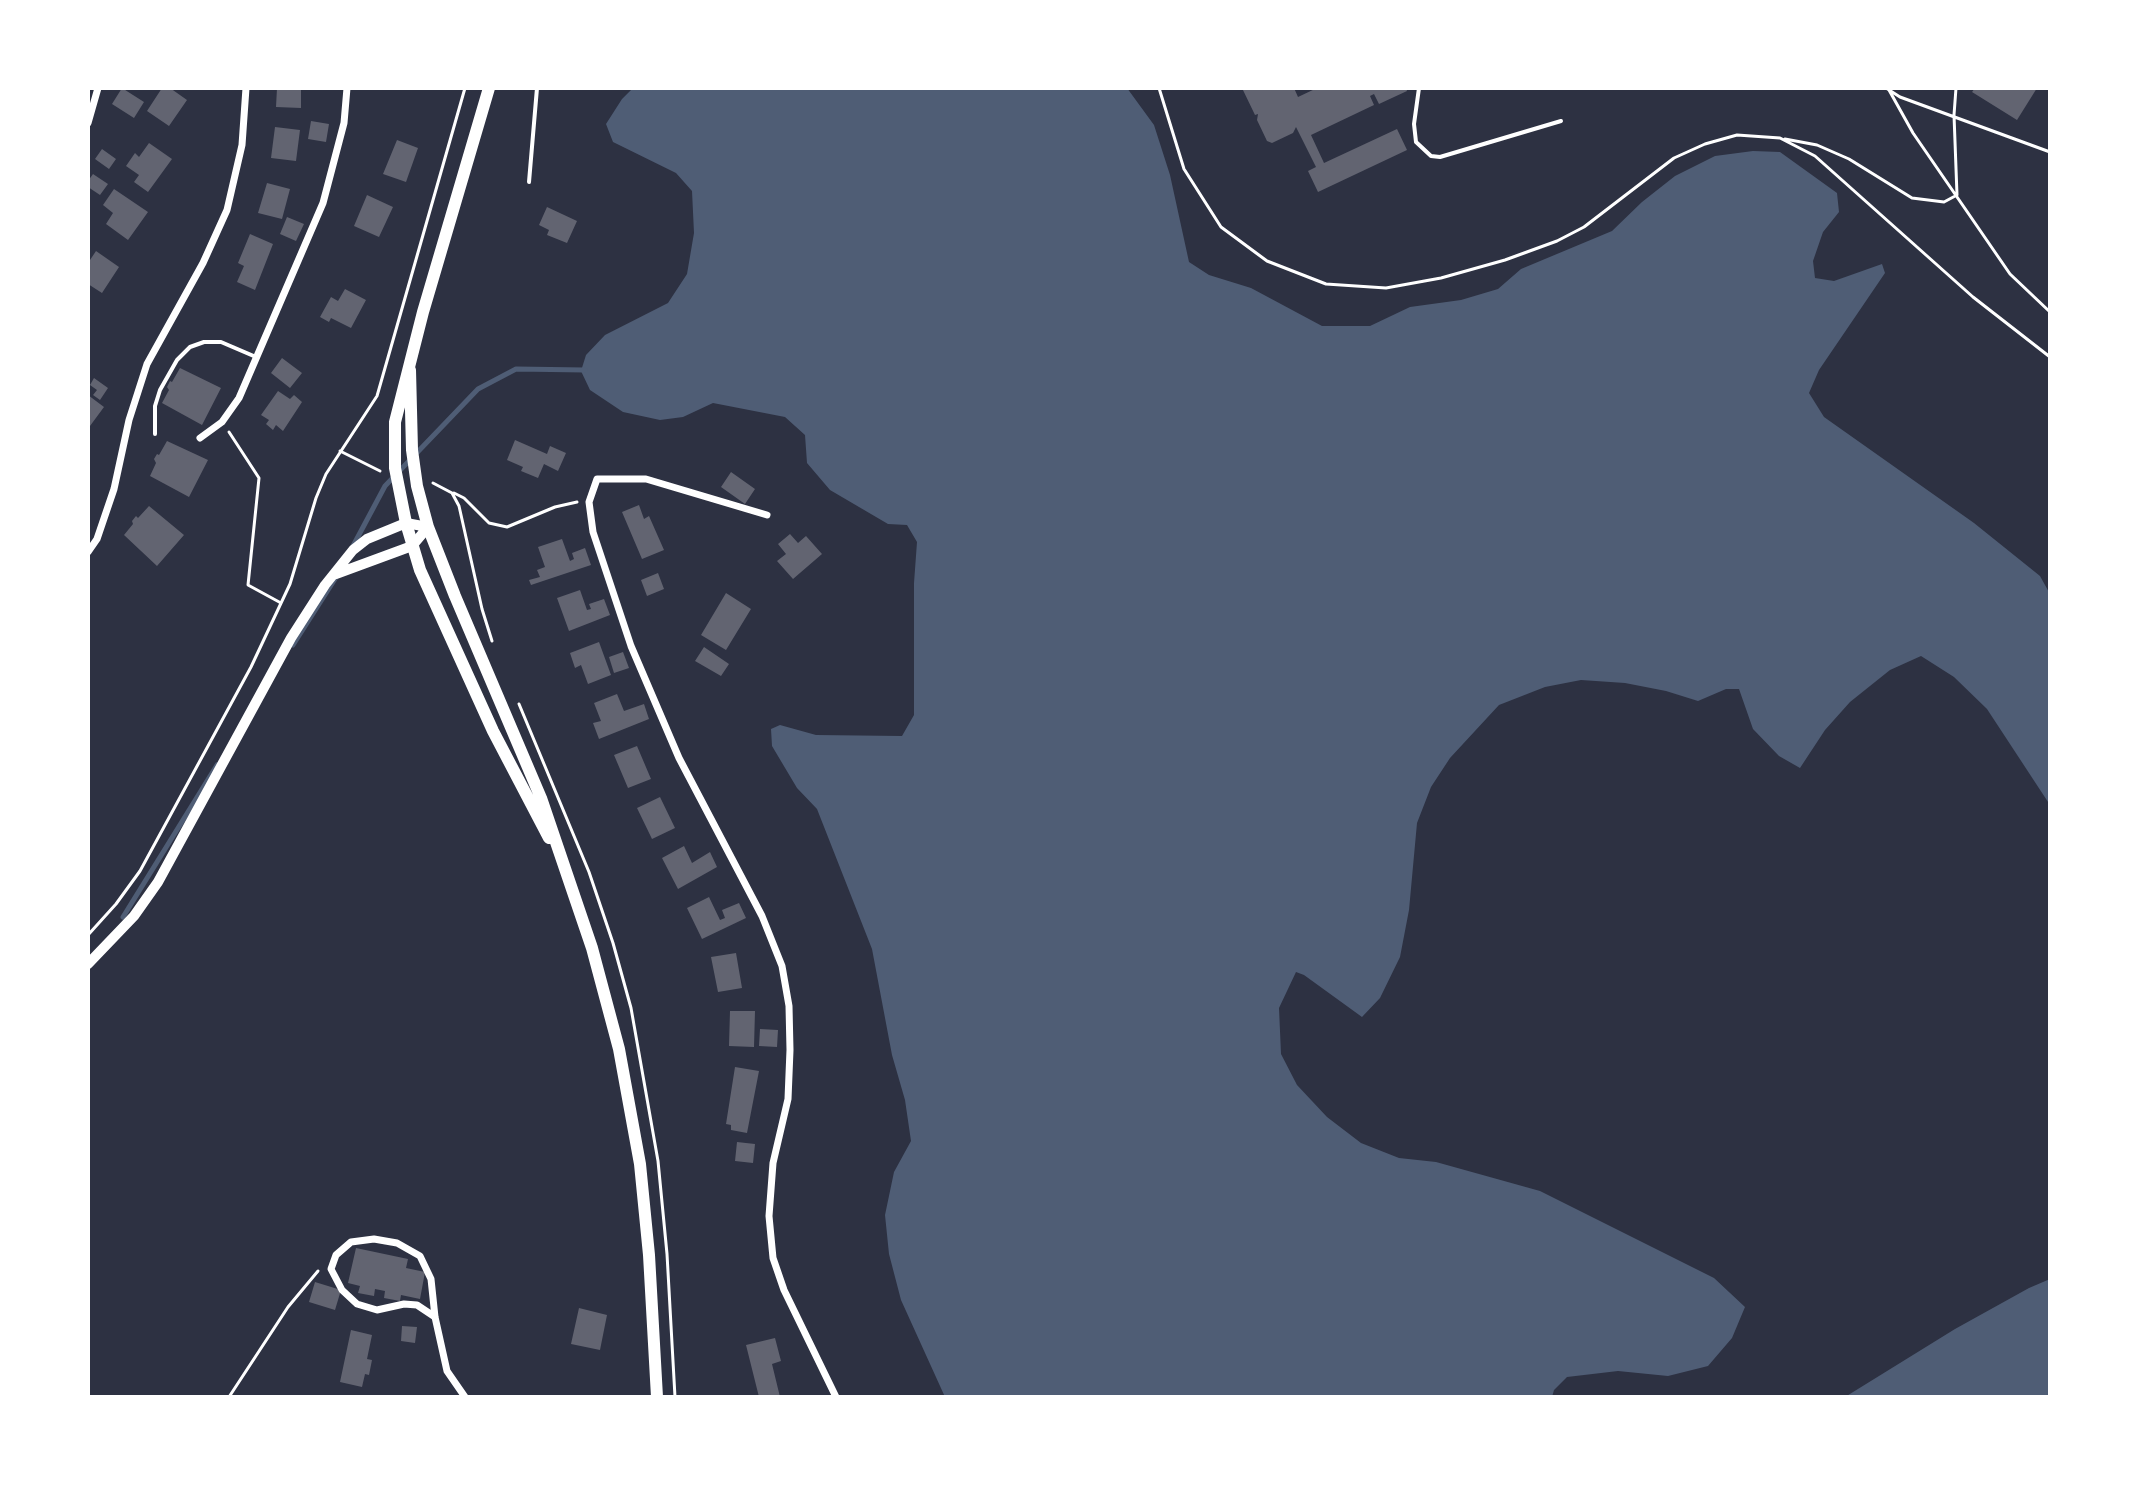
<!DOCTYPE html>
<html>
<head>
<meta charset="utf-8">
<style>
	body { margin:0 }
	#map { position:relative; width:2138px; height:1485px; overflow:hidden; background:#2d3142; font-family:Inter,sans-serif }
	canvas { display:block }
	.frame { position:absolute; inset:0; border:90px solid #fff; pointer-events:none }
</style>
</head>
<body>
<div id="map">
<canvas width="2138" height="1485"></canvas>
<div class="frame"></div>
</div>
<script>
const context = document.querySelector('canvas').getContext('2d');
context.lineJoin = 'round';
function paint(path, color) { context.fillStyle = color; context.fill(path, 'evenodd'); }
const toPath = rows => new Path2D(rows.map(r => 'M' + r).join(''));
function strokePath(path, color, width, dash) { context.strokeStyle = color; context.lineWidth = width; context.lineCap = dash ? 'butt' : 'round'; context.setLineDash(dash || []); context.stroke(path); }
paint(toPath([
	[633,88,1127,88,1154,125,1170,175,1189,262,1209,275,1251,288,1322,326,1370,326,1410,307,1461,300,1498,289,1521,269,1612,231,1642,202,1675,176,1715,156,1753,151,1780,152,1837,193,1839,212,1823,232,1813,261,1815,278,1834,281,1882,264,1885,273,1819,370,1809,393,1824,417,1974,523,2040,576,2050,594,2050,805,1987,709,1954,677,1921,656,1890,670,1850,702,1825,730,1800,768,1779,756,1753,729,1739,689,1726,689,1698,701,1666,691,1625,683,1581,680,1545,687,1499,705,1450,758,1431,787,1417,823,1409,910,1400,957,1380,998,1362,1017,1304,975,1296,972,1279,1008,1281,1054,1297,1085,1327,1117,1361,1143,1399,1158,1436,1162,1540,1191,1714,1278,1745,1307,1732,1338,1708,1366,1668,1376,1618,1371,1567,1377,1554,1390,1552,1397,945,1397,901,1300,889,1254,885,1215,894,1172,911,1141,905,1100,892,1055,872,949,817,809,797,788,772,746,771,729,780,725,816,735,902,736,914,715,914,583,917,542,907,525,888,524,830,490,807,463,805,435,785,417,713,403,683,417,660,420,623,412,590,390,581,371,586,355,605,335,668,303,687,274,694,233,692,191,676,173,613,142,606,124,622,99],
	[2050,1279,2050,1397,1845,1397,1955,1329,2029,1288]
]), '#4f5d75');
strokePath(toPath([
	[353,546,385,486,478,389,516,369,585,370],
	[293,645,335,579],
	[123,917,217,765]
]), '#4f5d75', 5);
paint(toPath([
	[122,88,144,102,134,118,112,104],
	[162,88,170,88,187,100,169,126,147,111],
	[277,88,301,88,301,108,276,107],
	[1242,88,1294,88,1298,97,1317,88,1406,88,1407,91,1379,104,1374,94,1370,96,1374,105,1311,135,1324,163,1397,129,1407,150,1318,192,1308,171,1316,167,1296,127,1293,133,1272,143,1267,141,1257,120,1258,114,1255,115],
	[1975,88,2037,88,2017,120,1972,92],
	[311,121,329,124,326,142,308,139],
	[275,127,300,130,296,161,271,158],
	[397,140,418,148,406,182,383,174],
	[149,143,172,159,148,192,134,182,139,175,126,166,135,153,139,157],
	[102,149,116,159,109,169,95,159],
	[93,174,108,184,100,195,88,187,88,181],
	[267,183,290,189,282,219,258,213],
	[114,189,148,212,128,240,106,224,113,213,103,205],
	[367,195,393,207,379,237,354,226],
	[547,207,577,221,567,243,547,235,549,230,539,225],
	[287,217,304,224,296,241,280,234],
	[250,234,273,244,255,290,237,282,244,266,238,263],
	[96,251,119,267,102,293,88,284,88,263],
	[345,289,366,300,351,328,331,318,329,322,320,317,331,297,338,301],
	[282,358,302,373,290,388,271,373],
	[180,368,221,388,202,425,162,403,169,390,167,387,170,381,172,382],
	[94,378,108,388,100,400,93,395,97,390,90,385],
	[278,391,290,399,294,395,302,402,283,431,276,425,273,430,266,424,269,420,261,415],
	[88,395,104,407,90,426,88,424],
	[515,440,547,454,550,446,566,453,558,471,544,464,538,478,521,471,523,467,507,460],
	[167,441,208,460,189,497,150,476,156,463,154,459,157,454,159,455],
	[731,472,755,489,745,504,721,487],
	[639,505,644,519,649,516,664,550,642,559,622,512],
	[149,506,184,535,157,566,124,535,133,524,132,521,136,516,138,518],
	[790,534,798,543,806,536,822,554,793,579,777,561,786,554,778,544],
	[562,539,570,561,574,559,572,553,585,548,591,565,531,585,529,580,540,577,537,570,545,567,538,547],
	[658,573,664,589,647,596,641,580],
	[580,590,587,610,591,609,589,604,604,599,610,615,569,631,557,598],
	[726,593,751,609,726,650,701,635],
	[599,642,611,675,588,684,581,665,575,668,570,653],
	[704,647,729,664,721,676,695,661],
	[623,652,629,668,614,673,609,657],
	[617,694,624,711,644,704,649,719,599,739,593,723,601,721,594,703],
	[637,746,651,779,628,788,614,755],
	[660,797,675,828,652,839,637,808],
	[684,846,692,863,710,852,717,867,678,889,662,858],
	[709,897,720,920,725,918,722,910,739,903,746,918,702,939,687,908],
	[736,953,742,988,718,992,711,957],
	[730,1011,755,1011,754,1047,729,1046],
	[760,1029,778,1030,777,1047,759,1046],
	[735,1067,759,1071,747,1133,731,1130,731,1125,726,1124],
	[737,1142,755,1144,753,1163,735,1161],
	[356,1248,408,1259,406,1268,425,1272,420,1299,401,1295,400,1301,384,1298,385,1291,375,1289,374,1296,358,1293,360,1286,348,1283],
	[315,1282,341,1290,335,1310,309,1302],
	[579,1308,607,1315,600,1350,571,1344],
	[402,1326,417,1327,415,1343,401,1341],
	[351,1330,372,1335,367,1359,372,1360,369,1375,365,1374,362,1387,340,1382],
	[775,1338,781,1361,772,1364,780,1397,759,1397,746,1345]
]), '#626471');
strokePath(toPath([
	[1159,88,1184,169,1221,227,1267,261,1326,284,1386,288,1441,278,1505,260,1557,241,1584,227,1674,158,1705,144,1737,135,1780,138,1815,156,1973,297,2050,357],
	[1886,88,1900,97,2050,152],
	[1889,90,1913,133,2010,274,2050,312],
	[1785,139,1817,145,1849,159,1912,198,1944,202,1957,195,1954,115,1956,88],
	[229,432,259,478,248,585,281,603],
	[340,451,380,471],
	[433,483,452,493,459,506,482,609,492,641],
	[454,493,464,498,489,523,507,527,555,507,577,502],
	[519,704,589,872,613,943,631,1008,658,1161,667,1254,675,1397],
	[88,935,116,904,140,871,251,667,290,584,316,498,326,474,377,396,465,88],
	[229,1397,288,1307,318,1271]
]), '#fff', 3);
strokePath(toPath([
	[1419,88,1414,124,1416,142,1431,156,1440,157,1561,121],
	[529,182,537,88],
	[155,434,155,406,160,390,177,360,190,347,204,342,221,342,256,357]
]), '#fff', 4);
strokePath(toPath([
	[88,123,98,88],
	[200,438,222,422,239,398,323,203,344,123,347,88],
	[767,515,646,479,597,479,589,502,593,532,631,646,679,758,762,916,782,966,789,1006,790,1050,788,1099,773,1163,769,1216,773,1258,784,1290,836,1397],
	[88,552,97,539,114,489,129,420,147,364,203,263,227,210,242,145,246,88],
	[435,1317,417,1305,404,1304,377,1310,357,1304,342,1290,331,1269,336,1255,351,1242,374,1239,397,1243,420,1256,431,1279,435,1317,447,1371,465,1397]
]), '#fff', 7);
strokePath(toPath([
	[336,574,412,546,428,527],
	[88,964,134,916,158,882,291,638,325,585,353,550,367,539,406,523,428,527]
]), '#fff', 10);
strokePath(toPath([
	[489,88,423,312,395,422,395,468,406,523,420,570,493,731,549,838],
	[410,370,412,450,417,486,428,527,455,596,541,798,592,948,619,1049,640,1164,649,1255,657,1397]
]), '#fff', 12);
</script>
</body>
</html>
